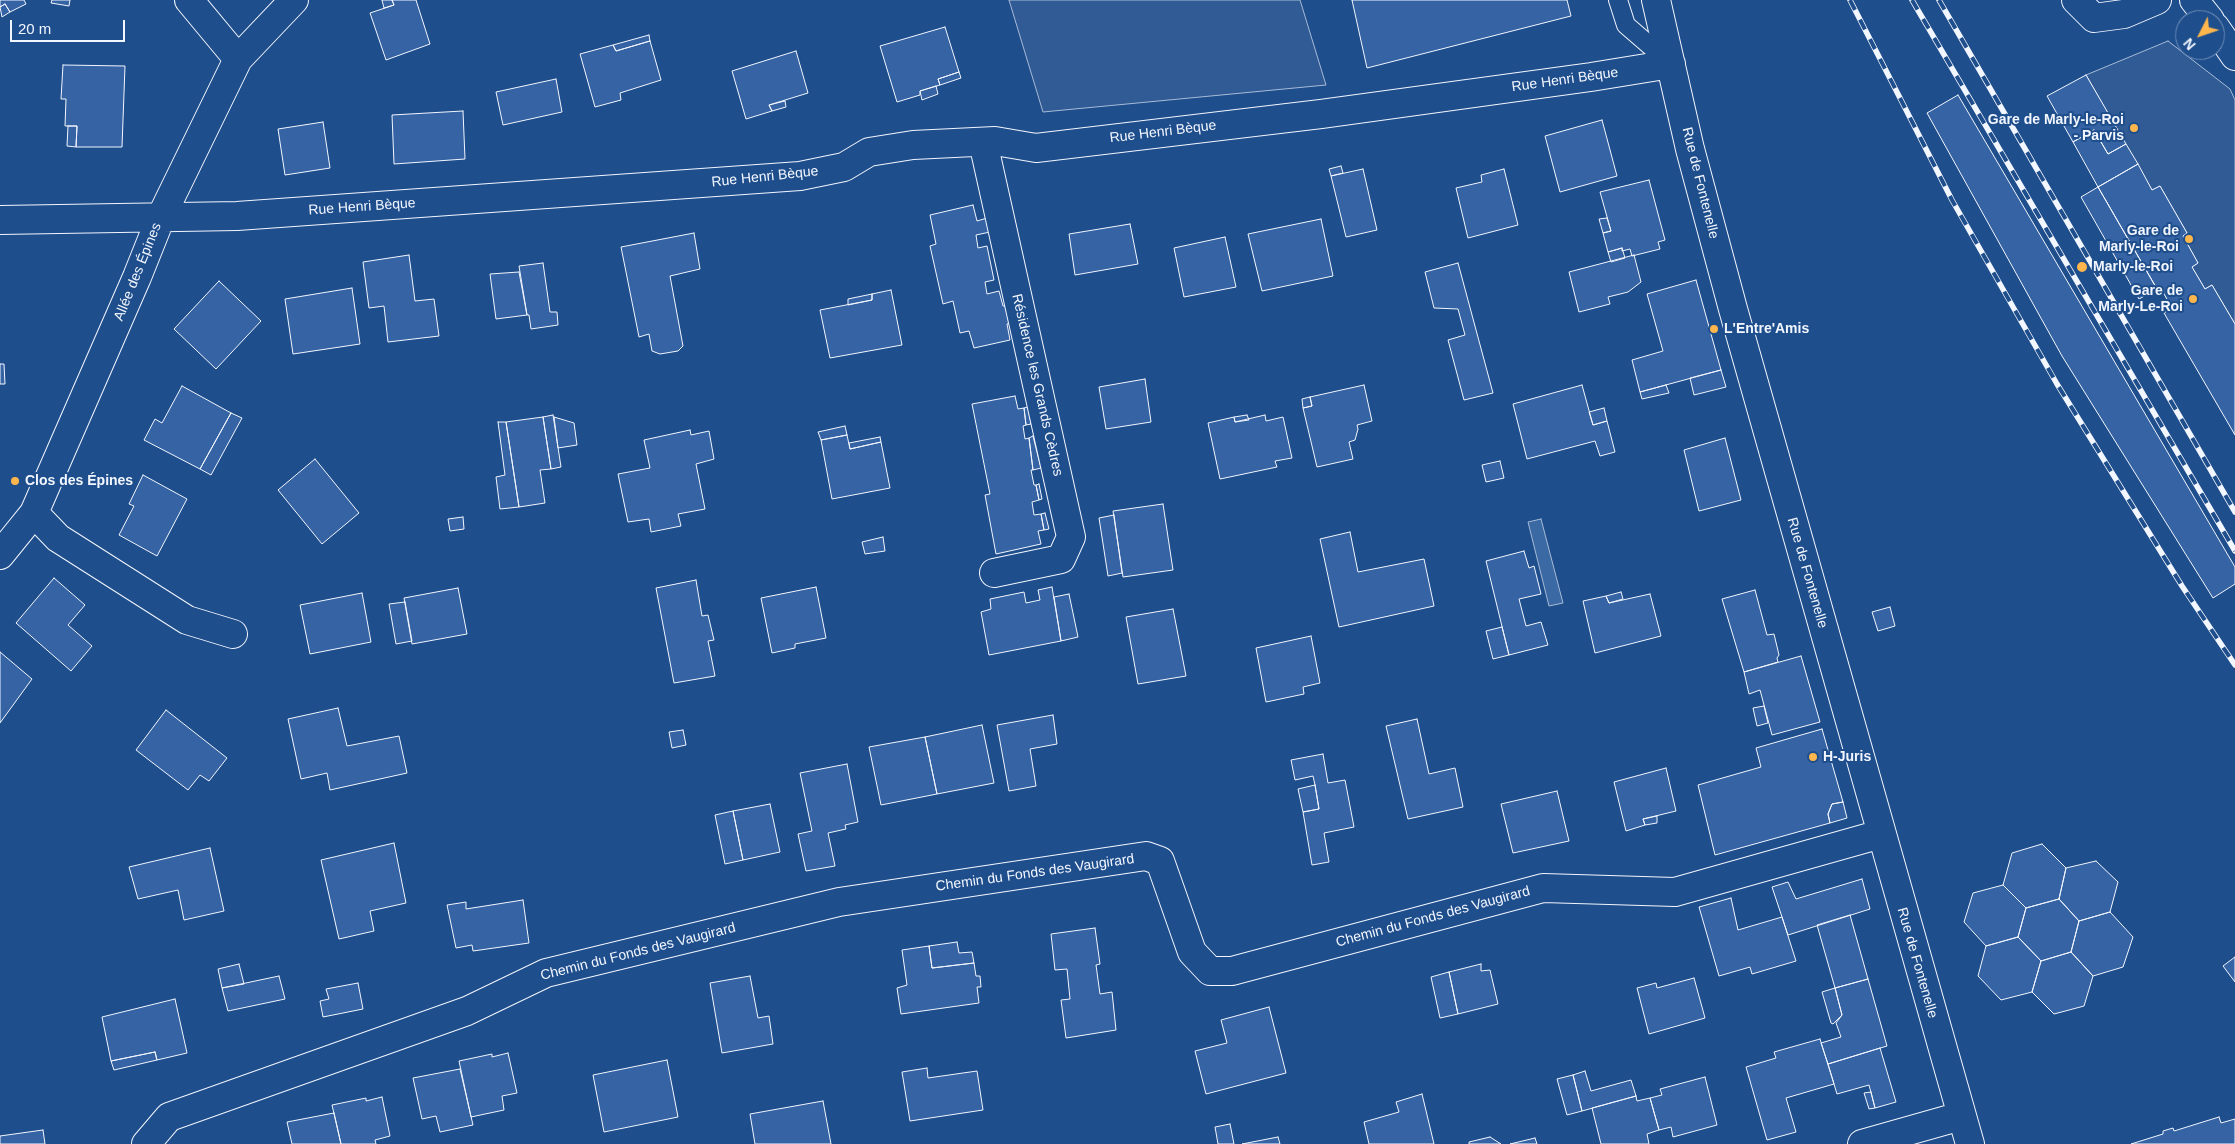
<!DOCTYPE html>
<html>
<head>
<meta charset="utf-8">
<style>
	body { margin:0 }
	#map { position:relative; width:2235px; height:1144px; overflow:hidden; background:#1f4e8c; font-family:Arial,sans-serif }
	canvas { display:block }
	.north { position:absolute; left:2175px; top:10px; width:50px; height:50px; box-sizing:border-box; background:#1f4e8c; border:1px solid #7391ba; border-radius:50%; rotate:229deg; font-size:14px; font-weight:700; line-height:20px; text-align:center; color:#f2f6ff }
	.north::after { content:''; display:block; margin:auto; width:18px; height:22px; background:#ffb74d; clip-path:polygon(50% 0,100% 100%,50% 72%,0 100%) }
	.scale { position:absolute; left:10px; top:20px; width:115px; height:22px; box-sizing:border-box; border:2px solid #f2f6ff; border-top:0; padding-left:6px; font-size:15px; line-height:18px; white-space:nowrap; color:#f2f6ff; -webkit-text-stroke:4px #1f4e8c; paint-order:stroke }
</style>
</head>
<body>
<div id="map">
<canvas width="2235" height="1144"></canvas>
<div class="north">N</div>
<div class="scale">20 m</div>
</div>
<script>
const context = document.querySelector('canvas').getContext('2d');
context.lineJoin = 'round';
function paint(path, color) { context.fillStyle = color; context.fill(path, 'evenodd'); }
const toPath = rows => new Path2D(rows.map(r => 'M' + r).join(''));
function strokePath(path, color, width, dash) { context.strokeStyle = color; context.lineWidth = width; context.lineCap = dash ? 'butt' : 'round'; context.setLineDash(dash || []); context.stroke(path); }
function drawText(font, color, halo, rows, align = 'center') {
  context.font = font + ' Arial,sans-serif'; context.lineWidth = 4; context.setLineDash([]); context.textBaseline = 'middle'; context.strokeStyle = halo; context.fillStyle = color; for (const [text, x, y, turn = 0] of rows) {
    context.save(); context.translate(x, y); context.rotate((+turn || 0) * Math.PI / 180); context.textAlign = isNaN(turn) ? turn : align; if (halo) context.strokeText(text, 0, 0); context.fillText(text, 0, 0); context.restore();
  }
}
const parking = toPath([
	[1009,0,1300,0,1326,85,1043,112,1009,0],
	[2168,41,2230,89,2235,100,2235,324,2212,285,2205,289,2192,267,2198,263,2183,236,2187,233,2160,186,2152,190,2086,75,2168,41]
]);
paint(parking, '#305b95');
strokePath(parking, '#a8bbd7', 1);
const water = toPath([
	[1541,519,1563,603,1549,606,1528,522,1541,519]
]);
paint(water, '#3b69a3');
strokePath(water, '#a8bbd7', 1);
const building = toPath([
	[0,0,24,0,26,4,10,12,5,4,0,7,0,0],
	[52,0,70,0,69,6,51,3,52,0],
	[382,0,392,0,394,5,384,8,382,0],
	[392,0,416,0,430,44,386,60,370,13,394,5,392,0],
	[1352,0,1567,0,1571,16,1367,68,1352,0],
	[5,4,10,12,2,17,0,7,5,4],
	[945,27,959,72,938,79,940,85,920,91,920,95,897,102,880,46,945,27],
	[649,35,650,41,616,51,613,45,649,35],
	[650,41,661,80,620,93,621,100,595,107,580,54,613,45,616,51,650,41],
	[796,51,808,93,769,105,772,111,746,119,732,71,796,51],
	[63,65,125,66,122,147,76,147,77,126,65,126,66,99,61,99,63,65],
	[959,72,961,78,940,85,938,79,959,72],
	[2086,75,2126,144,2108,154,2094,130,2073,142,2047,96,2086,75],
	[556,79,562,112,503,125,496,92,556,79],
	[936,86,938,94,922,100,920,91,936,86],
	[1958,95,2235,567,2235,584,2213,598,2062,356,1927,113,1958,95],
	[785,101,786,107,772,111,769,105,785,101],
	[463,111,465,159,394,164,392,115,463,111],
	[1602,120,1617,176,1560,192,1545,136,1602,120],
	[323,122,330,168,285,175,278,129,323,122],
	[68,126,77,126,76,147,67,146,68,126],
	[2094,130,2108,154,2126,144,2138,164,2098,187,2073,142,2094,130],
	[2138,164,2152,190,2160,186,2187,233,2183,236,2198,263,2192,267,2205,289,2212,285,2235,324,2235,435,2164,313,2172,308,2160,287,2157,289,2098,187,2138,164],
	[1341,166,1343,173,1331,176,1329,169,1341,166],
	[1363,169,1377,230,1346,237,1331,176,1363,169],
	[1504,169,1518,225,1468,238,1456,188,1482,182,1481,175,1504,169],
	[1649,180,1665,240,1658,242,1660,249,1632,256,1630,249,1622,251,1622,248,1608,252,1603,233,1611,231,1600,192,1649,180],
	[2098,187,2157,289,2139,299,2081,197,2098,187],
	[973,205,977,221,987,218,990,232,976,235,978,248,987,246,994,280,985,282,987,294,999,291,1003,306,1007,306,1009,323,1007,324,1010,340,974,348,969,331,960,333,953,301,943,304,930,246,936,244,930,215,973,205],
	[1607,218,1611,231,1603,233,1599,219,1607,218],
	[1321,219,1333,276,1262,291,1248,234,1321,219],
	[1130,224,1138,264,1075,275,1069,234,1130,224],
	[694,233,700,269,670,276,683,346,678,351,660,354,652,351,649,334,639,337,621,247,694,233],
	[1225,237,1236,287,1184,297,1174,248,1225,237],
	[1622,248,1625,258,1611,262,1608,252,1622,248],
	[409,255,415,301,434,299,439,336,388,342,384,306,369,308,363,262,409,255],
	[1634,255,1641,282,1628,292,1608,297,1610,304,1579,312,1569,272,1634,255],
	[543,263,550,312,557,312,558,325,531,329,529,315,527,315,519,266,543,263],
	[1458,263,1493,393,1464,400,1448,340,1465,335,1458,309,1434,308,1425,272,1458,263],
	[519,272,527,315,496,319,490,274,519,272],
	[1696,280,1721,370,1640,392,1632,360,1663,351,1647,294,1696,280],
	[219,281,261,321,216,369,174,329,219,281],
	[352,288,360,344,293,354,285,299,352,288],
	[891,290,902,345,830,358,820,310,872,300,872,294,891,290],
	[872,294,872,300,848,305,848,299,872,294],
	[0,364,4,364,5,384,0,384,0,364],
	[1721,370,1726,387,1694,395,1690,378,1721,370],
	[1145,379,1151,422,1106,429,1099,387,1145,379],
	[1364,385,1372,421,1357,425,1358,429,1355,440,1349,442,1353,459,1317,467,1303,408,1312,406,1310,397,1364,385],
	[1582,385,1593,425,1607,421,1615,452,1600,456,1595,441,1527,459,1513,404,1582,385],
	[1666,385,1669,393,1642,399,1640,392,1666,385],
	[182,386,231,413,200,469,144,440,155,419,162,423,182,386],
	[1015,396,1018,409,1024,408,1026,425,1023,426,1025,439,1029,438,1033,470,1031,470,1034,485,1036,485,1039,500,1032,502,1034,515,1041,514,1044,530,1038,531,1041,544,996,554,985,495,990,494,972,404,1015,396],
	[1310,397,1312,406,1303,408,1302,399,1310,397],
	[1028,407,1031,424,1026,425,1024,408,1028,407],
	[1604,408,1607,421,1593,425,1589,412,1604,408],
	[231,413,242,418,211,475,200,469,231,413],
	[553,415,561,467,551,469,543,417,553,415],
	[1247,415,1249,420,1235,422,1234,417,1247,415],
	[1265,415,1266,421,1283,417,1292,458,1275,461,1277,467,1220,479,1208,423,1234,417,1235,422,1265,415],
	[543,417,551,469,540,470,545,503,519,507,506,422,543,417],
	[554,417,574,423,577,445,558,448,554,417],
	[498,422,506,422,519,507,500,509,496,477,505,475,498,422],
	[845,426,847,435,821,440,818,432,845,426],
	[690,430,691,435,709,431,714,459,696,464,705,509,678,514,681,526,651,532,649,519,628,522,618,474,650,468,644,440,690,430],
	[847,435,850,449,881,442,890,488,832,499,821,440,847,435],
	[1033,436,1041,468,1033,470,1029,438,1033,436],
	[880,437,881,442,850,449,849,443,880,437],
	[1725,438,1741,500,1699,511,1684,450,1725,438],
	[315,459,359,513,322,544,278,490,315,459],
	[1500,461,1504,478,1486,482,1482,465,1500,461],
	[143,475,187,499,157,556,119,535,134,506,129,504,143,475],
	[1039,484,1042,499,1039,500,1036,485,1039,484],
	[1163,504,1173,570,1123,577,1113,511,1163,504],
	[1045,513,1049,529,1044,530,1041,514,1045,513],
	[1114,515,1122,573,1108,576,1099,518,1114,515],
	[463,517,464,529,450,531,448,519,463,517],
	[1350,532,1358,572,1424,559,1434,606,1339,627,1320,539,1350,532],
	[883,537,885,551,865,554,862,542,883,537],
	[1524,551,1529,568,1534,566,1541,594,1519,599,1526,626,1541,622,1548,645,1509,655,1486,561,1524,551],
	[54,578,85,605,68,625,92,646,71,671,16,623,54,578],
	[696,580,702,616,708,615,714,640,708,641,715,676,674,683,656,588,696,580],
	[816,587,826,638,795,644,795,648,772,653,761,598,816,587],
	[1052,587,1061,641,989,655,981,612,991,609,990,599,1024,592,1026,603,1040,600,1038,590,1052,587],
	[458,588,467,634,412,644,404,598,458,588],
	[1755,590,1767,635,1774,634,1779,655,1777,658,1778,662,1744,672,1722,599,1755,590],
	[1621,592,1623,599,1609,603,1606,596,1621,592],
	[362,593,371,642,310,654,300,605,362,593],
	[1069,594,1078,637,1061,641,1054,597,1069,594],
	[1650,594,1661,636,1595,653,1583,601,1606,596,1609,603,1650,594],
	[405,602,412,641,396,644,389,604,405,602],
	[1890,607,1895,626,1878,631,1872,612,1890,607],
	[1173,609,1186,676,1138,684,1126,617,1173,609],
	[1502,627,1509,655,1493,659,1486,631,1502,627],
	[1311,636,1320,683,1303,687,1304,694,1266,702,1256,648,1311,636],
	[0,652,32,679,0,723,0,652],
	[1801,656,1820,722,1772,735,1760,690,1749,694,1744,672,1801,656],
	[1764,706,1768,723,1757,726,1753,708,1764,706],
	[338,708,347,746,399,736,407,773,330,790,327,773,301,779,288,719,338,708],
	[166,710,227,758,209,781,200,775,188,790,136,750,166,710],
	[1053,715,1057,744,1030,749,1036,786,1009,791,997,725,1053,715],
	[1417,719,1429,774,1455,768,1463,807,1408,819,1386,726,1417,719],
	[982,725,994,783,937,794,925,737,982,725],
	[1822,729,1843,802,1832,804,1828,814,1830,823,1715,855,1698,785,1761,767,1756,748,1822,729],
	[683,730,686,745,672,748,669,732,683,730],
	[925,737,937,794,881,805,869,747,925,737],
	[1323,754,1328,783,1345,780,1354,827,1324,833,1329,862,1312,865,1303,812,1319,809,1315,785,1313,776,1295,780,1291,760,1323,754],
	[847,764,858,822,845,825,846,829,828,833,835,866,806,871,798,834,812,831,800,773,847,764],
	[1666,768,1676,811,1643,819,1645,825,1626,831,1614,782,1666,768],
	[1315,785,1319,809,1303,812,1298,789,1315,785],
	[1557,791,1569,841,1513,853,1501,804,1557,791],
	[1843,802,1847,818,1830,823,1828,814,1832,804,1843,802],
	[770,804,780,852,743,860,733,811,770,804],
	[733,811,743,860,725,864,715,815,733,811],
	[1657,816,1657,823,1645,825,1643,819,1657,816],
	[394,843,406,903,370,911,374,931,339,939,321,860,394,843],
	[2042,844,2066,868,2059,899,2026,908,2003,885,2012,853,2042,844],
	[210,848,224,911,184,920,178,890,138,899,129,867,210,848],
	[2096,861,2118,882,2110,912,2079,921,2059,899,2066,868,2096,861],
	[1862,879,1870,909,1788,935,1772,887,1788,882,1796,899,1862,879],
	[2003,885,2026,908,2018,937,1986,946,1964,922,1973,893,2003,885],
	[1731,898,1738,930,1782,917,1796,961,1752,974,1750,967,1719,976,1699,907,1731,898],
	[2059,899,2079,921,2071,952,2041,961,2018,937,2026,908,2059,899],
	[523,900,529,943,473,951,472,945,456,948,447,905,466,902,466,909,523,900],
	[2110,912,2133,937,2123,967,2093,976,2071,952,2079,921,2110,912],
	[1850,915,1868,979,1835,988,1817,925,1850,915],
	[1095,928,1100,964,1096,965,1100,994,1112,992,1116,1030,1066,1038,1061,1000,1070,999,1067,969,1055,970,1051,934,1095,928],
	[2018,937,2041,961,2032,992,2001,1000,1978,976,1986,946,2018,937],
	[957,942,959,953,972,952,974,963,932,968,929,946,957,942],
	[929,946,932,968,974,963,976,976,980,976,981,987,977,987,979,1003,901,1014,897,988,907,985,902,950,929,946],
	[2071,952,2093,976,2084,1006,2054,1014,2032,992,2041,961,2071,952],
	[2235,957,2235,982,2223,966,2235,957],
	[239,964,244,984,222,988,218,969,239,964],
	[1481,964,1481,971,1490,970,1498,1004,1458,1014,1449,972,1481,964],
	[1449,972,1458,1014,1440,1018,1431,977,1449,972],
	[279,976,285,999,228,1011,222,988,279,976],
	[750,976,758,1018,769,1016,773,1044,722,1053,710,983,750,976],
	[1694,978,1705,1018,1649,1034,1637,988,1656,983,1657,988,1694,978],
	[1868,979,1887,1046,1828,1064,1821,1043,1841,1037,1836,1023,1842,1015,1835,988,1868,979],
	[358,983,363,1009,323,1017,320,1001,329,999,326,989,358,983],
	[1835,988,1842,1015,1833,1024,1831,1023,1822,992,1835,988],
	[175,999,187,1053,157,1060,155,1052,111,1061,102,1017,175,999],
	[1269,1007,1286,1073,1206,1094,1195,1051,1227,1043,1221,1020,1269,1007],
	[1820,1039,1834,1084,1786,1098,1796,1132,1767,1140,1746,1067,1776,1058,1774,1052,1820,1039],
	[1880,1048,1896,1102,1875,1108,1869,1085,1837,1094,1828,1064,1880,1048],
	[155,1052,157,1060,114,1070,111,1061,155,1052],
	[508,1053,517,1093,502,1096,504,1110,471,1117,459,1061,492,1054,492,1057,508,1053],
	[667,1060,678,1117,604,1132,593,1075,667,1060],
	[927,1068,928,1078,977,1071,983,1110,910,1121,902,1072,927,1068],
	[460,1069,473,1125,440,1132,436,1116,422,1119,413,1078,460,1069],
	[1585,1071,1591,1091,1631,1080,1636,1096,1582,1111,1573,1075,1585,1071],
	[1573,1075,1582,1111,1567,1115,1557,1079,1573,1075],
	[1705,1077,1717,1125,1673,1137,1671,1127,1659,1130,1650,1098,1662,1095,1660,1089,1705,1077],
	[1871,1092,1875,1108,1869,1109,1864,1093,1871,1092],
	[1422,1094,1434,1144,1369,1144,1364,1122,1399,1112,1396,1102,1422,1094],
	[1636,1096,1637,1101,1650,1098,1659,1130,1647,1134,1649,1144,1601,1144,1592,1108,1636,1096],
	[382,1097,390,1136,375,1140,376,1144,341,1144,332,1105,366,1098,366,1101,382,1097],
	[823,1101,831,1144,755,1144,750,1114,823,1101],
	[334,1113,341,1144,292,1144,287,1122,334,1113],
	[2219,1117,2221,1123,2235,1119,2235,1144,2131,1144,2163,1134,2163,1131,2173,1128,2174,1131,2219,1117],
	[1230,1124,1234,1144,1218,1144,1215,1127,1230,1124],
	[43,1130,45,1144,0,1144,0,1136,43,1130],
	[1278,1137,1280,1144,1242,1144,1278,1137],
	[1490,1137,1501,1144,1469,1144,1469,1142,1490,1137],
	[1535,1138,1537,1144,1510,1144,1535,1138]
]);
paint(building, '#3563a3');
strokePath(building, '#f2f6ff', 1);
const service = toPath([
	[1618,0,1626,25,1670,63]
]);
const minor = toPath([
	[189,0,238,59],
	[1656,0,1690,149,1733,309,1970,1144],
	[2076,0,2094,18,2124,14,2157,0],
	[2194,0,2210,20],
	[2215,27,2235,56],
	[983,142,1071,537,1061,559,994,573],
	[0,220,237,216,800,176,844,167,869,152,913,145,995,141,1036,148,1321,114,1591,77,1671,64],
	[34,513,58,538,187,620,233,634],
	[0,555,34,513,137,277,161,217,238,59,294,0],
	[146,1144,169,1117,467,1011,546,973,839,902,1146,856,1160,861,1192,952,1210,971,1232,971,1543,888,1675,892,1881,834],
	[1862,1144,1961,1116]
]);
strokePath(service, '#f2f6ff', 20);
strokePath(minor, '#f2f6ff', 30);
strokePath(service, '#1f4e8c', 18);
strokePath(minor, '#1f4e8c', 28);
const rail = toPath([
	[1850,0,1952,200,2057,384,2182,586,2235,665],
	[1912,0,2235,551],
	[1939,0,2235,512]
]);
strokePath(rail, '#f2f6ff', 5.5);
strokePath(rail, '#1f4e8c', 4, [11]);
for (const [x, y, r, color] of [
	[2134,128,5,"#ffb74d"],
	[2189,239,5,"#ffb74d"],
	[2082,267,6,"#ffb74d"],
	[2193,299,5,"#ffb74d"],
	[1714,329,5,"#ffb74d"],
	[15,481,5,"#ffb74d"],
	[1813,757,5,"#ffb74d"]
]) { const dot = new Path2D(); dot.arc(x, y, r, 0, 2 * Math.PI); context.fillStyle = color; context.fill(dot); strokePath(dot, '#1f4e8c', 2); }
drawText('14px', '#f2f6ff', '#1f4e8c', [
	["Rue Henri Bèque",1565,80,-8],
	["Rue Henri Bèque",1163,132,-7],
	["Rue Henri Bèque",765,177,-6],
	["Rue de Fontenelle",1700,183,76],
	["Rue Henri Bèque",362,207,-4],
	["Allée des Épines",138,272,-68],
	["Résidence les Grands Cèdres",1037,385,77],
	["Rue de Fontenelle",1807,573,74],
	["Chemin du Fonds des Vaugirard",1035,873,-8],
	["Chemin du Fonds des Vaugirard",1433,917,-15],
	["Chemin du Fonds des Vaugirard",638,952,-14],
	["Rue de Fontenelle",1917,963,74]
]);
drawText('bold 14px', '#f2f6ff', '#1f4e8c', [
	["Gare de Marly-le-Roi",2124,120,"right"],
	["- Parvis",2124,136,"right"],
	["Gare de",2179,231,"right"],
	["Marly-le-Roi",2179,247,"right"],
	["Marly-le-Roi",2093,267],
	["Gare de",2183,291,"right"],
	["Marly-Le-Roi",2183,307,"right"],
	["L'Entre'Amis",1724,329],
	["Clos des Épines",25,481],
	["H-Juris",1823,757]
], 'left');
</script>
</body>
</html>
